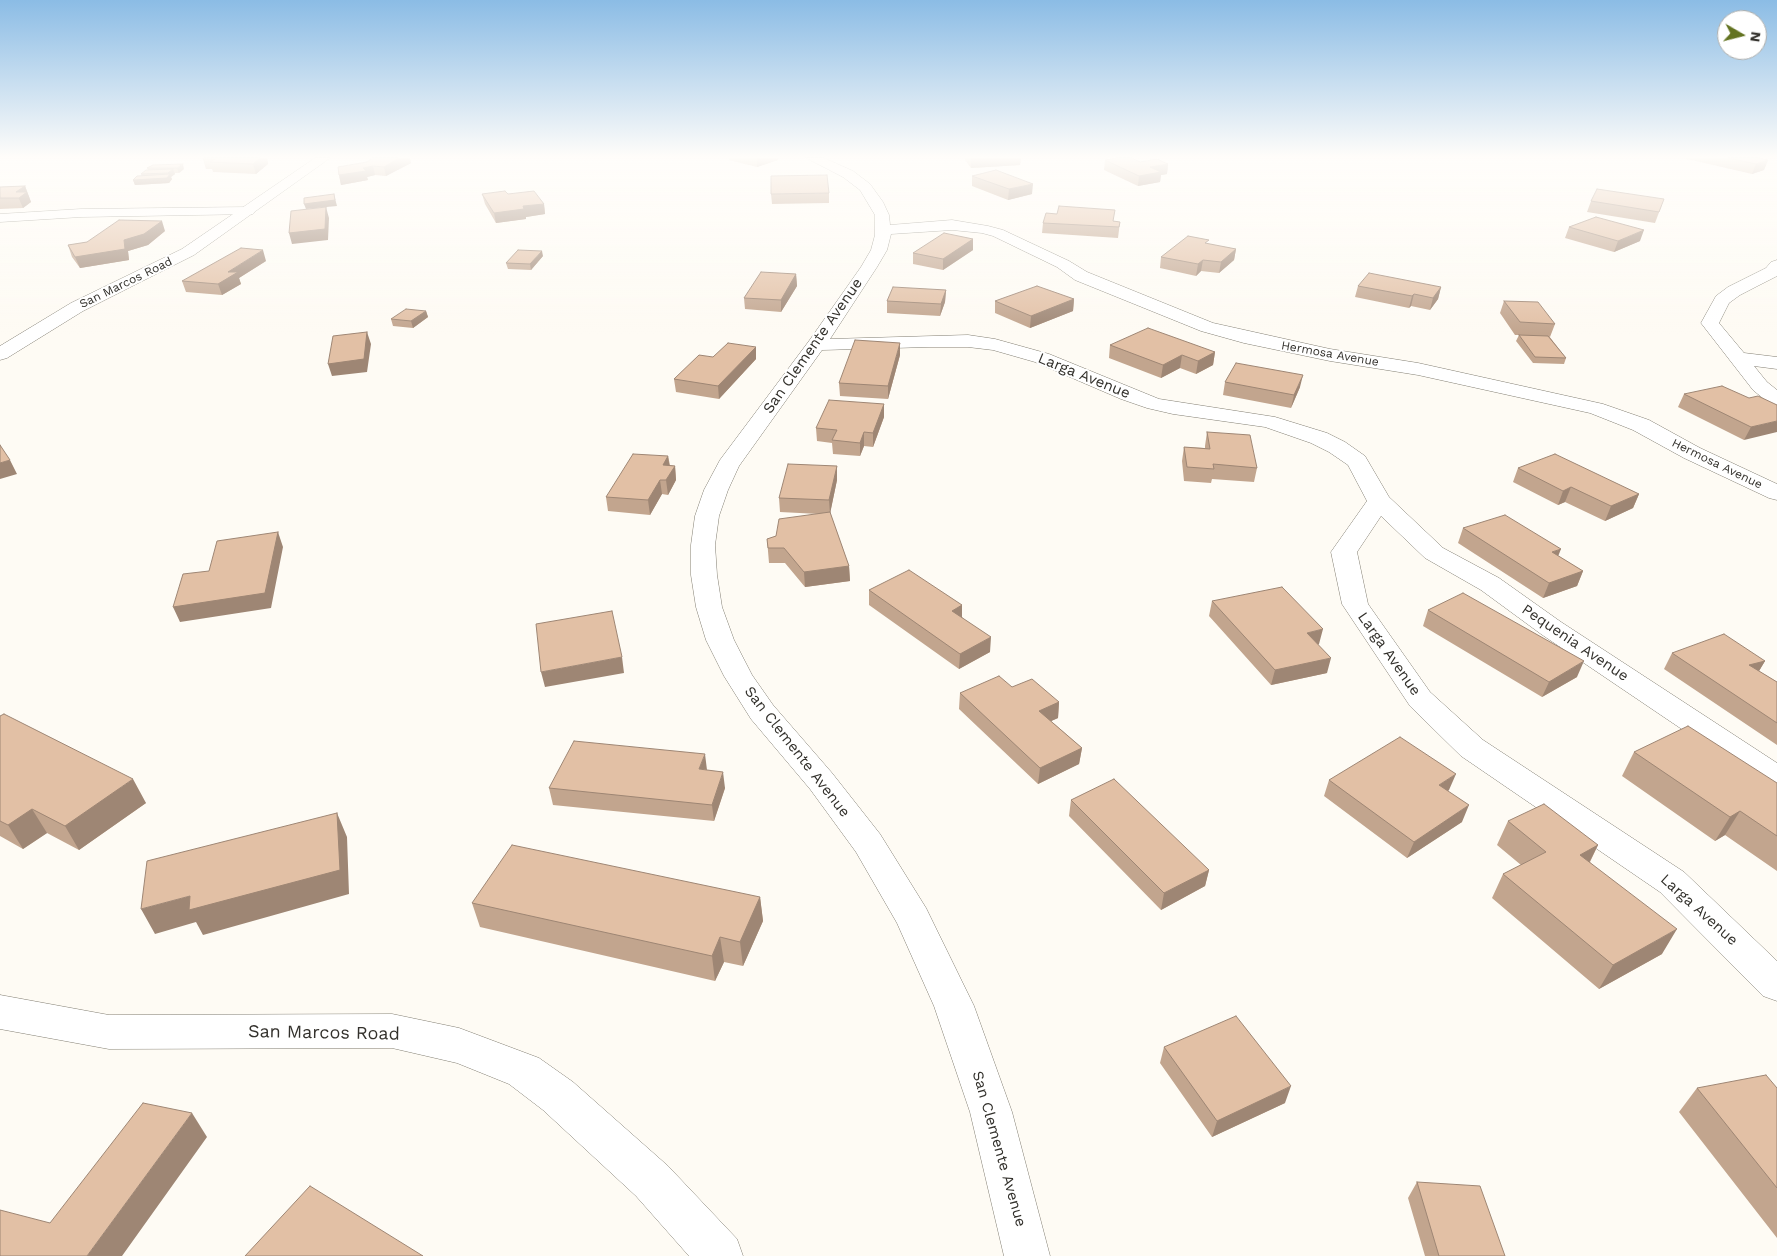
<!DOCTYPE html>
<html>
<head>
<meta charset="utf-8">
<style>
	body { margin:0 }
	#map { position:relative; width:1777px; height:1256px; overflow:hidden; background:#fefbf4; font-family:"Work Sans",sans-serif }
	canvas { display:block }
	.north { position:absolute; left:1717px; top:10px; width:50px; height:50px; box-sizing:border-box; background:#fff; border:1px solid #adadab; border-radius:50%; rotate:98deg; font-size:14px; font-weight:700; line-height:20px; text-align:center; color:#33312c }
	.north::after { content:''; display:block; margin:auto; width:18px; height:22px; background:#637321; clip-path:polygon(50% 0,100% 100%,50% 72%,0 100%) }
</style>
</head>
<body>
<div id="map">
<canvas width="1777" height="1256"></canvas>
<div class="north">N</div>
</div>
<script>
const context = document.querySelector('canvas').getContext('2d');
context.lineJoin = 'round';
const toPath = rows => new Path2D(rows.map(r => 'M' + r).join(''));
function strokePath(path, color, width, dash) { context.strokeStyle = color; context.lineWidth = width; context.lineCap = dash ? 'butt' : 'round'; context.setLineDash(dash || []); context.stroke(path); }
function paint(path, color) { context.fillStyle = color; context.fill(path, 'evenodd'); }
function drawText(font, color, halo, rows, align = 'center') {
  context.font = font + ' "Work Sans",sans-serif'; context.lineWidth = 4; context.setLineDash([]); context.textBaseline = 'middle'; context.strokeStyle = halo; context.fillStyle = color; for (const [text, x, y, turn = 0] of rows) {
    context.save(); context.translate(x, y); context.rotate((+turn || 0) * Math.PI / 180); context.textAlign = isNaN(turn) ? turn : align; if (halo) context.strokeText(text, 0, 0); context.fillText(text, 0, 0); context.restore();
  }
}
const street = toPath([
	[806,158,824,158,853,171,870,184,883,202,889,215,890,225,952,220,988,226,1003,230,1069,261,1087,272,1213,323,1330,349,1418,363,1603,404,1649,420,1700,448,1777,484,1777,500,1769,498,1684,458,1633,430,1590,413,1418,375,1330,361,1244,343,1201,331,1075,280,1057,267,993,236,982,233,952,230,891,234,887,250,877,267,830,339,968,335,995,339,1049,354,1159,399,1275,417,1327,433,1345,442,1365,456,1389,497,1443,548,1499,578,1561,622,1777,763,1777,789,1766,786,1541,634,1481,590,1425,558,1381,516,1357,552,1368,604,1430,692,1483,740,1684,872,1777,961,1777,1001,1763,996,1660,892,1461,756,1410,706,1342,604,1331,552,1367,501,1348,465,1329,452,1311,443,1265,427,1173,414,1147,408,1121,399,1035,362,993,350,968,347,929,347,822,350,739,466,728,490,719,516,715,545,717,575,722,607,734,640,752,675,773,705,832,773,880,834,926,908,974,1006,1012,1112,1050,1256,1004,1256,970,1112,934,1006,897,923,856,852,810,789,751,719,724,676,706,640,696,607,691,575,691,545,695,516,704,490,720,460,809,341,861,267,871,250,875,235,875,215,860,190,843,177,806,158],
	[248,207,253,208,255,211,253,214,81,217,0,222,0,214,81,209,248,207],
	[1777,260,1777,276,1740,295,1729,303,1719,323,1744,353,1777,357,1777,369,1754,366,1767,382,1777,390,1777,406,1770,404,1753,390,1701,323,1716,296,1728,287,1766,268,1771,262,1777,260]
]);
const secondary = toPath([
	[315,158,330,158,194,255,83,311,7,358,0,360,0,346,71,303,182,249,315,158],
	[0,995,109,1015,392,1014,459,1028,539,1058,573,1082,668,1166,737,1239,743,1256,689,1256,636,1196,543,1110,509,1084,457,1063,392,1048,109,1049,0,1029,0,995]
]);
strokePath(street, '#837f73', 1);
strokePath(secondary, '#837f73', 1);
paint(street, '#fff');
paint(secondary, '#fff');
paint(toPath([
	[205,158,267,158,268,164,256,174,213,172,212,169,206,169,203,159],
	[373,158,410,158,411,163,386,176,375,175,367,177,368,180,341,185,339,175],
	[729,158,778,158,778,160,757,167,729,160],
	[965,158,1021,158,1020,165,971,168,965,160],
	[1683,158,1759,158,1768,160,1764,170,1752,174],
	[1105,160,1140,162,1168,164,1167,174,1161,175,1160,182,1138,186,1104,170],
	[153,165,184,169,179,173,175,173,175,174,171,177,172,179,169,183,135,185,133,180,142,176,141,174,148,170,147,168],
	[972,176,1032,194,1008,200,972,186],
	[25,186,31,202,23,208,0,209,0,187],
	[829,193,829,203,772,204,771,194],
	[482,194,508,194,544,204,545,214,526,217,526,219,496,223,485,204],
	[1664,199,1655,223,1587,212,1591,201],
	[1113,221,1120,222,1118,238,1042,233,1043,223],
	[1569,227,1640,241,1614,252,1565,238],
	[165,231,148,245,128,251,129,260,80,268,72,257,68,245],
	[973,239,973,250,943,270,913,264,913,253],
	[1208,244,1236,249,1234,260,1219,273,1201,271,1196,276,1160,268,1161,257],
	[543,256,531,270,508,269,506,263],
	[266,261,239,278,241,284,222,295,186,292,182,281],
	[796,274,797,286,781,312,745,309,744,298],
	[1358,286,1441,287,1438,299,1430,310,1411,306,1409,308,1355,297],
	[946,290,945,302,940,316,887,313,887,301],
	[1074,299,1073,311,1030,328,995,313,995,301],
	[1504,301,1555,324,1550,337,1549,336,1566,358,1564,364,1533,363,1516,341,1519,335,1515,335,1500,313],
	[426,311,428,317,413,328,393,326,391,319],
	[1110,345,1215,352,1213,365,1196,374,1180,368,1161,378,1109,358],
	[756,347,756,359,719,399,676,392,674,379,713,357],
	[900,355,888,399,840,396,839,383],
	[1225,382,1300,387,1291,408,1223,395],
	[1684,394,1749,398,1777,405,1744,440,1678,407],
	[884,404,884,417,873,447,864,446,860,456,833,454,832,443,817,441,816,428],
	[1207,432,1257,468,1254,482,1212,479,1211,483,1184,481,1182,461,1184,447,1205,448,1205,446],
	[668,456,670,465,675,466,676,480,668,495,662,494,650,515,608,511,606,497],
	[837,466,837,480,830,513,849,566,850,581,805,587,785,563,769,563,767,539,776,536,819,514,780,512,779,498],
	[1518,468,1639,494,1633,508,1605,521,1565,502,1558,505,1513,482],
	[1463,528,1558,556,1583,571,1577,586,1543,598,1458,543],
	[869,590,962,605,962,617,990,652,959,669,869,605],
	[1212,601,1319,644,1318,645,1327,673,1271,685,1209,616],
	[1428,610,1577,677,1542,697,1423,626],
	[1672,653,1765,661,1759,671,1777,682,1777,745,1664,669],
	[1012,687,1059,702,1058,718,1051,721,1082,748,1079,764,1038,784,959,709,960,693],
	[0,716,146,803,79,850,47,833,23,849,0,836],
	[1634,752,1777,783,1777,871,1725,835,1715,841,1622,776],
	[707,770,725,788,714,821,553,805,549,788],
	[1329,780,1449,790,1448,791,1462,822,1407,858,1324,796],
	[1071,800,1209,870,1205,886,1161,910,1069,816],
	[1508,821,1598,845,1590,862,1662,954,1599,989,1492,898,1503,874,1521,865,1497,845],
	[760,897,763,921,743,966,724,962,715,981,480,927,472,903],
	[1164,1047,1285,1103,1212,1137,1160,1063],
	[1697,1088,1777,1088,1777,1238,1679,1112],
	[1417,1182,1505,1256,1425,1256,1408,1198]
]), '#c2a58e');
paint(toPath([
	[256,158,267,158,268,164,256,174,253,164],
	[399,158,410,158,411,163,386,176,384,167],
	[757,158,778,158,778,160,757,167],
	[971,158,1021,158,1020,165,971,168],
	[1768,160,1764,170,1752,174,1756,164],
	[183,164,184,169,179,173,177,168],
	[1168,164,1167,174,1161,175,1160,182,1138,186,1139,176,1150,167],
	[373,166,375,175,367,177,368,180,341,185,339,175,363,168],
	[173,169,175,174,171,177,172,179,169,183,135,185,133,180,169,175,168,173],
	[1033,184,1032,194,1008,200,1009,189],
	[25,186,31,202,23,208,16,192],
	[334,194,337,206,306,209,304,204],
	[544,204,545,214,526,217,526,219,496,223,494,213,523,206],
	[326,207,329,218,328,240,292,244,289,233],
	[162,221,165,231,148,245,128,251,129,260,80,268,75,257,124,240],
	[1644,230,1640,241,1614,252,1618,241],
	[973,239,973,250,943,270,943,259],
	[1236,249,1234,260,1219,273,1221,262],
	[263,250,266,261,239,278,241,284,222,295,218,284,228,272],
	[542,251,543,256,531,270,530,264],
	[1203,260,1201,271,1196,276,1198,264],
	[796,274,797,286,781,312,781,300],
	[1441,287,1438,299,1430,310,1433,298],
	[946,290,945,302,940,316,941,304],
	[1414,294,1411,306,1409,308,1412,296],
	[1074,299,1073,311,1030,328,1031,316],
	[426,311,428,317,413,328,411,321],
	[367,332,371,344,367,372,332,376,328,364],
	[900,343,900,355,888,399,888,386],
	[756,347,756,359,719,399,718,386],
	[1215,352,1213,365,1196,374,1198,361],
	[1182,355,1180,368,1161,378,1163,365],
	[1303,375,1300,387,1291,408,1294,395],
	[884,404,884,417,873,447,873,433],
	[1777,421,1777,432,1744,440,1751,427],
	[864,432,864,446,860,456,860,443],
	[668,456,670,470,663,465],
	[10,460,17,474,0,479,0,463],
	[675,466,676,480,668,495,666,480],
	[837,466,837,480,830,514,829,500],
	[660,480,662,494,650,515,648,500],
	[1571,487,1565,502,1558,505,1563,491],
	[1639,494,1633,508,1605,521,1611,506],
	[278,532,283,547,271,608,180,622,173,607],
	[1561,549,1555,564,1552,552],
	[849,566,850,581,805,587,804,572],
	[1583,571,1577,586,1543,598,1549,583],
	[962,605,962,621,952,611],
	[1323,629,1319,644,1303,648,1307,633],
	[991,637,990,652,959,669,960,654],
	[622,657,624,673,545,687,541,672],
	[1331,658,1327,673,1271,685,1275,670],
	[1584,661,1577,677,1542,697,1549,682],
	[1765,661,1756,676,1749,665],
	[1059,702,1058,718,1038,727,1039,711],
	[1082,748,1079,764,1038,784,1040,768],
	[705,754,707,770,699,769],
	[723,772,725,788,714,821,712,805],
	[1456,774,1449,790,1432,801,1439,785],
	[133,779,146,803,79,850,65,826],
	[1469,805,1462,822,1407,858,1414,842],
	[32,809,47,833,23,849,8,825],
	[1740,811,1725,835,1715,841,1730,817],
	[337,813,347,837,349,894,203,935,196,922,155,934,141,909,190,896],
	[1598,845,1586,869,1580,855],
	[1209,870,1205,886,1161,910,1164,893],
	[760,897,763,921,743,966,740,942],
	[1677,929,1662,954,1599,989,1613,965],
	[720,937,724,962,715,981,712,956],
	[1291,1086,1285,1103,1212,1137,1217,1121],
	[192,1113,207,1137,122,1256,87,1256]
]), '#9e8674');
const building = toPath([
	[205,158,260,158,253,164,210,162,215,159,203,159,205,158],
	[373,158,399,158,384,167,373,166,363,168,366,171,339,175,338,167,367,162,373,158],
	[1117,158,1132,158,1140,162,1157,159,1168,164,1150,167,1161,172,1139,176,1105,160,1117,158],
	[1729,158,1759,158,1768,160,1756,164,1729,158],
	[183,164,177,168,147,168,153,165,183,164],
	[173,169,168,173,141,174,146,170,173,169],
	[996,170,1033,184,1009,189,972,176,996,170],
	[170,174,167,178,133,180,137,176,170,174],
	[827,175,829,193,771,194,771,176,827,175],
	[25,186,16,192,27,192,19,198,0,198,0,187,25,186],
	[1597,189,1664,199,1659,212,1591,201,1597,189],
	[505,191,508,194,534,191,544,204,523,206,524,209,494,213,482,194,505,191],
	[334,194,335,200,304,204,304,198,334,194],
	[1059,206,1115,210,1113,221,1120,222,1119,227,1043,223,1046,213,1057,214,1059,206],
	[326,207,325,229,289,233,291,211,326,207],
	[1596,217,1644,230,1618,241,1569,227,1596,217],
	[119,220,162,221,144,234,124,240,125,249,75,257,68,245,87,242,119,220],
	[944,233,973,239,943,259,913,253,944,233],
	[1188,236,1209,240,1205,243,1236,249,1221,262,1203,260,1198,264,1161,257,1188,236],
	[241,248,263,250,228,272,238,272,218,284,182,281,241,248],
	[518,250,542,251,530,264,506,263,518,250],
	[761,272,796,274,781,300,744,298,761,272],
	[1369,273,1441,287,1433,298,1414,294,1412,296,1358,286,1369,273],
	[1037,286,1074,299,1031,316,995,301,1037,286],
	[893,287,946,290,941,304,887,301,893,287],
	[1504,301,1538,302,1555,324,1520,322,1504,301],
	[406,309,426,311,411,321,391,319,406,309],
	[1148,328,1215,352,1198,361,1182,355,1163,365,1110,345,1148,328],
	[367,332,364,359,328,364,333,336,367,332],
	[1519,335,1548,336,1566,358,1535,357,1519,335],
	[855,340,900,343,888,386,839,383,855,340],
	[728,343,756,347,718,386,674,379,699,355,713,357,728,343],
	[1236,363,1303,375,1294,395,1225,382,1236,363],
	[1722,386,1749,398,1758,396,1777,405,1777,421,1751,427,1684,394,1722,386],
	[829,400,884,404,873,433,864,432,860,443,832,440,837,430,816,428,829,400],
	[1207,432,1250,435,1257,468,1213,464,1214,469,1187,467,1184,447,1210,449,1207,432],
	[0,445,10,460,0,463,0,445],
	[633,454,668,456,663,465,675,466,666,480,660,480,648,500,606,497,633,454],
	[1555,454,1639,494,1611,506,1571,487,1563,491,1518,468,1555,454],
	[788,464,837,466,829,500,779,498,788,464],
	[830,512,849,566,804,572,784,548,768,548,767,539,776,536,779,519,830,512],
	[1505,515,1561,549,1552,552,1583,571,1549,583,1463,528,1505,515],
	[278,532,265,593,173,607,183,574,209,571,217,541,278,532],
	[909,570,962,605,952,611,991,637,960,654,869,590,909,570],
	[1282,587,1323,629,1307,633,1331,658,1275,670,1212,601,1282,587],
	[1463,593,1584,661,1549,682,1428,610,1463,593],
	[612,611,622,657,541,672,536,624,612,611],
	[1724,634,1765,661,1749,665,1777,682,1777,723,1672,653,1724,634],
	[999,676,1012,687,1032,679,1059,702,1039,711,1082,748,1040,768,960,693,999,676],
	[4,714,133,779,65,826,32,809,8,825,0,821,0,716,4,714],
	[1688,726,1777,783,1777,836,1740,811,1730,817,1634,752,1688,726],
	[1400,737,1456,774,1439,785,1469,805,1414,842,1329,780,1400,737],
	[574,741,705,754,699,769,723,772,712,805,549,788,574,741],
	[1114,779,1209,870,1164,893,1071,800,1114,779],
	[1544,804,1598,845,1580,855,1677,929,1613,965,1503,874,1546,852,1508,821,1544,804],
	[337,813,340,870,189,910,190,896,141,909,147,861,337,813],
	[512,845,760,897,740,942,720,937,712,956,472,903,512,845],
	[1236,1016,1291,1086,1217,1121,1164,1047,1236,1016],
	[1766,1075,1777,1088,1777,1188,1697,1088,1766,1075],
	[143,1103,192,1113,87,1256,0,1256,0,1210,50,1223,143,1103],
	[1417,1182,1480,1186,1505,1256,1439,1256,1417,1182],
	[310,1186,423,1256,245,1256,310,1186]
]);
paint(building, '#e2c0a5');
strokePath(building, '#9e8674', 1);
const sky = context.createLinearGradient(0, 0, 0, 334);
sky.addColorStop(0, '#8bbce5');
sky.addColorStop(0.47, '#fffdfa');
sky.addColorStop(1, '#fffdfa00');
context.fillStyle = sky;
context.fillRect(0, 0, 1777, 334);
drawText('12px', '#33312c', '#fff', [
	["San Marcos Road",126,283,-26],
	["Hermosa Avenue",1330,354,10],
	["Hermosa Avenue",1717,464,26]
]);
drawText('15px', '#33312c', '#fff', [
	["San Clemente Avenue",813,346,-55],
	["Larga Avenue",1084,376,22],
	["Pequenia Avenue",1575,643,34],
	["Larga Avenue",1389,654,55],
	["San Clemente Avenue",797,752,52],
	["Larga Avenue",1699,910,42],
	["San Clemente Avenue",999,1149,74]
]);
drawText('18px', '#33312c', '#fff', [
	["San Marcos Road",324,1033,1]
]);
</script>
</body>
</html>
